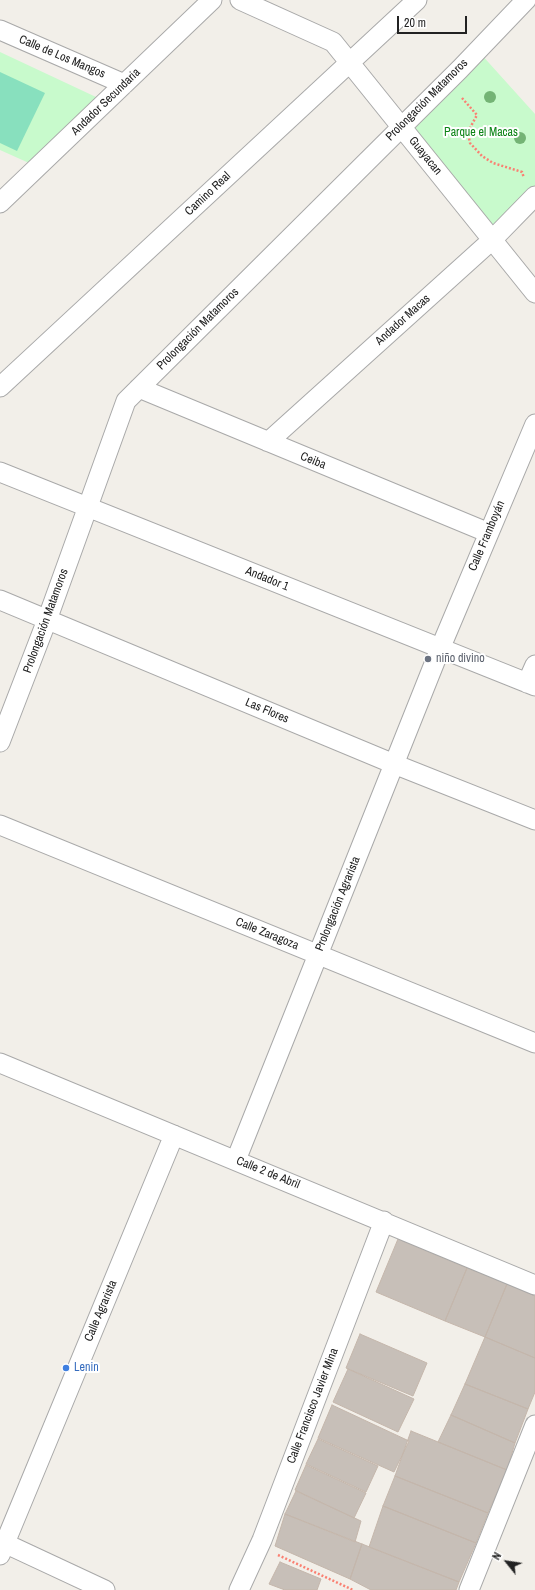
<!DOCTYPE html>
<html>
<head>
<meta charset="utf-8">
<style>
	body { margin:0 }
	#map { position:relative; width:535px; height:1590px; overflow:hidden; background:#f2efe9; font-family:"Archivo Narrow",sans-serif }
	canvas { display:block }
	.north { position:absolute; left:487px; top:1542px; width:40px; height:40px; -webkit-text-stroke:3px #fff; paint-order:stroke; rotate:300deg; font-size:11px; font-weight:700; line-height:16px; text-align:center; color:#222 }
	.north::after { content:''; display:block; margin:auto; width:14px; height:18px; background:#222; clip-path:polygon(50% 0,100% 100%,50% 72%,0 100%) }
	.scale { position:absolute; left:397px; top:16px; width:70px; height:18px; box-sizing:border-box; border:2px solid #222; border-top:0; padding-left:5px; font-size:12px; line-height:14px; white-space:nowrap; color:#222; -webkit-text-stroke:3px #fff; paint-order:stroke }
</style>
</head>
<body>
<div id="map">
<canvas width="535" height="1590"></canvas>
<div class="north">N</div>
<div class="scale">20 m</div>
</div>
<script>
const context = document.querySelector('canvas').getContext('2d');
context.lineJoin = 'round';
function paint(path, color) { context.fillStyle = color; context.fill(path, 'evenodd'); }
const toPath = rows => new Path2D(rows.map(r => 'M' + r).join(''));
function strokePath(path, color, width, dash) { context.strokeStyle = color; context.lineWidth = width; context.lineCap = dash ? 'butt' : 'round'; context.setLineDash(dash || []); context.stroke(path); }
function drawText(font, color, halo, rows, align = 'center') {
  context.font = font + ' "Archivo Narrow",sans-serif'; context.lineWidth = 4; context.setLineDash([]); context.textBaseline = 'middle'; context.strokeStyle = halo; context.fillStyle = color; for (const [text, x, y, turn = 0] of rows) {
    context.save(); context.translate(x, y); context.rotate((+turn || 0) * Math.PI / 180); context.textAlign = isNaN(turn) ? turn : align; if (halo) context.strokeText(text, 0, 0); context.fillText(text, 0, 0); context.restore();
  }
}
paint(toPath([
	[0,52,96,97,29,163,0,150],
	[480,53,535,114,535,191,492,233,407,126]
]), '#c8facc');
paint(toPath([
	[0,72,45,93,17,151,0,143]
]), '#88e0be');
const building = toPath([
	[398,1239,467,1268,445,1321,376,1292,398,1239],
	[467,1268,507,1284,485,1337,445,1321,467,1268],
	[507,1284,535,1296,535,1358,485,1337,507,1284],
	[360,1334,427,1363,413,1396,346,1368,360,1334],
	[485,1337,535,1358,535,1392,528,1409,465,1384,485,1337],
	[348,1369,414,1399,398,1432,333,1402,348,1369],
	[465,1384,528,1409,515,1443,451,1415,465,1384],
	[332,1405,409,1441,394,1472,318,1438,332,1405],
	[451,1415,515,1443,507,1470,438,1442,451,1415],
	[411,1431,507,1470,488,1513,395,1476,411,1431],
	[318,1439,378,1466,366,1492,306,1464,318,1439],
	[306,1465,366,1493,354,1518,295,1490,306,1465],
	[395,1476,488,1513,476,1543,383,1506,395,1476],
	[296,1491,361,1521,355,1542,285,1514,296,1491],
	[383,1506,476,1543,459,1582,369,1547,383,1506],
	[285,1514,362,1544,350,1579,275,1546,285,1514],
	[362,1544,459,1582,456,1590,371,1590,350,1579,362,1544],
	[280,1562,321,1579,317,1590,285,1590,269,1584,280,1562]
]);
paint(building, '#c7bfb8');
strokePath(building, '#c4b6ab', 1);
const minor = toPath([
	[240,0,333,42,535,293],
	[0,30,124,84],
	[0,203,212,0],
	[0,387,417,0],
	[139,388,489,533],
	[268,442,492,240,535,196],
	[0,472,535,686],
	[0,600,394,764,535,820],
	[527,683,535,665],
	[0,742,47,620,126,401,460,69,526,0],
	[0,825,535,1043],
	[0,1063,535,1285],
	[236,1160,440,649,535,424],
	[0,1541,105,1590],
	[0,1555,174,1135],
	[239,1590,262,1540,384,1221],
	[469,1590,535,1425]
]);
strokePath(minor, '#a9a9a9', 21);
strokePath(toPath([
	[462,98,477,115,470,128,469,138,470,143,482,156,493,163,522,172,524,178],
	[278,1555,353,1590]
]), '#fa8072', 2.5, [2, 2]);
strokePath(minor, '#fff', 19);
context.fillStyle = '#74b475';
for (const [x, y] of [
	[490,97],
	[520,138]
]) { context.beginPath(); context.arc(x, y, 6, 0, 2 * Math.PI); context.fill(); }
for (const [x, y, r, color] of [
	[428,659,4,"#6b7280"],
	[66,1368,4,"#3f7fe0"]
]) { const dot = new Path2D(); dot.arc(x, y, r, 0, 2 * Math.PI); context.fillStyle = color; context.fill(dot); strokePath(dot, '#fff', 1.5); }
drawText('12px', '#222', '#fff', [
	["Calle de Los Mangos",62,57,23],
	["Prolongación Matamoros",427,100,-45],
	["Andador Secundaria",106,102,-44],
	["Guayacan",425,156,51],
	["Camino Real",208,194,-43],
	["Andador Macas",403,320,-42],
	["Prolongación Matamoros",198,329,-45],
	["Ceiba",313,461,22],
	["Calle Framboyán",487,536,-67],
	["Andador 1",267,579,22],
	["Prolongación Matamoros",46,621,-70],
	["Las Flores",267,711,23],
	["Prolongación Agrarista",338,904,-68],
	["Calle Zaragoza",267,934,22],
	["Calle 2 de Abril",268,1173,22],
	["Calle Agrarista",101,1311,-67],
	["Calle Francisco Javier Mina",313,1406,-69]
]);
drawText('12px', '#0c8416', '#fff', [
	["Parque el Macas",481,133]
]);
drawText('12px', '#5b616d', '#fff', [
	["niño divino",436,659]
], 'left');
drawText('12px', '#366cbe', '#fff', [
	["Lenin",74,1368]
], 'left');
</script>
</body>
</html>
